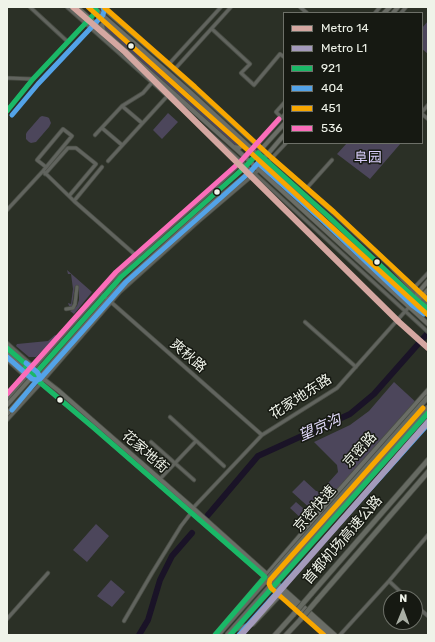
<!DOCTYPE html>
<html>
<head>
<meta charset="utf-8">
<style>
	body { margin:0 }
	#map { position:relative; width:435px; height:642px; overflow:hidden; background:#2b3026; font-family:Rubik,sans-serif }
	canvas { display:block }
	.frame { position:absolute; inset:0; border:8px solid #eff3e9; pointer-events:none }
	.legend { position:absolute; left:283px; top:12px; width:140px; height:132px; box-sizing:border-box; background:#161912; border:1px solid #6d7068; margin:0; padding:5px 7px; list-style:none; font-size:12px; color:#eff3e9 }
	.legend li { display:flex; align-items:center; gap:8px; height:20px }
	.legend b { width:20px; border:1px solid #6d7068 }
	.north { position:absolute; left:383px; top:590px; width:40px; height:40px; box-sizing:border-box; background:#161912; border:1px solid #6d7068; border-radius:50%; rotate:1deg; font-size:11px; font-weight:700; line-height:16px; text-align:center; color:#eff3e9 }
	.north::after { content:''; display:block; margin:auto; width:14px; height:18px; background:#aaafa5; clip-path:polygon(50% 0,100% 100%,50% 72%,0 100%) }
</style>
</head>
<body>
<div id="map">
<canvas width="435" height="642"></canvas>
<div class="frame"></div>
<ul class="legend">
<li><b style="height:5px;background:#d4a7a1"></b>Metro 14</li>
<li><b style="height:5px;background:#a49abb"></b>Metro L1</li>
<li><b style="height:5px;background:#1ab867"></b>921</li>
<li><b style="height:5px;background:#53a3e8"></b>404</li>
<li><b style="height:5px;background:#f7a600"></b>451</li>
<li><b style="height:5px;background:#fb6dba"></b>536</li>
</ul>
<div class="north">N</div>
</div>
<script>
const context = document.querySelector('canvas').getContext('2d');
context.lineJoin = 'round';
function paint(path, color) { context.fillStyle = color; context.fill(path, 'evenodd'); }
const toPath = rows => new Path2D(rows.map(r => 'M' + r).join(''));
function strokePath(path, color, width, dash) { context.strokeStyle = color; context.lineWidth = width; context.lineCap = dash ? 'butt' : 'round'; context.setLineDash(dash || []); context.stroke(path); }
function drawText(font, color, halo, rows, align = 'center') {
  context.font = font + ' Rubik,"Noto Sans SC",sans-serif'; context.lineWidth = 3; context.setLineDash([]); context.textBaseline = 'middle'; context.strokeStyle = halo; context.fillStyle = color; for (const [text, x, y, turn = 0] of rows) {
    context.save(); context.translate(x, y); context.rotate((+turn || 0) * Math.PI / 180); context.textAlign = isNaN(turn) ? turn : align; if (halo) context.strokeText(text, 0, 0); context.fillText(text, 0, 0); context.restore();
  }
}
paint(toPath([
	[428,21,428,54,422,49,422,28],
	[105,24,107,24,240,142,240,145,237,147,104,28,104,26],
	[168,113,178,122,162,139,153,130],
	[42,116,47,117,49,118,51,123,49,127,36,142,31,143,29,142,26,139,26,134,27,132,40,117],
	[347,143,401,143,370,179,337,154],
	[67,270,92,292,74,314,70,311,77,306,79,300,79,287,75,286,72,306,69,306,68,303,71,304,73,289,71,274,68,274],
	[55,335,57,336,36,357,29,357,16,346,17,344,48,341],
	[394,382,419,405,333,500,321,491,338,472,337,465,314,442,350,425,369,411],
	[304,480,316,491,317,491,326,498,313,511,292,492],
	[296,502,310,514,304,521,290,508],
	[96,524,109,536,87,562,73,550],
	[111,580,125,592,112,607,97,596]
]), '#4c465b');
strokePath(toPath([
	[208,515,258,456,350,414,374,394,427,334],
	[139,635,148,620,160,580,172,556,192,533]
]), '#1a1327', 6);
const minor = toPath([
	[30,7,68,42],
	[67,7,242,162,428,332],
	[101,7,168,65,257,146,332,212,389,265,412,290,428,304],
	[300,7,307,13],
	[375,13,380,7],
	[401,13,406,7],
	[212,29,250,64,241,73,254,85,280,54,284,57],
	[168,65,221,7],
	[174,70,231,7],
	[7,78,33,79],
	[122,106,142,123],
	[7,111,33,79,98,10],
	[422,112,428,105],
	[422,114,428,119],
	[282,118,276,112,284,103],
	[102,128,122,145],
	[95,135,122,106,143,93,156,78],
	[108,161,171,92],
	[43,171,74,201,140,259],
	[45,174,68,148,76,148,96,164,69,196],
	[306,189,332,160],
	[74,201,102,167],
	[7,210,43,171,72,136,63,129,37,160,46,167],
	[412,290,428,273],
	[103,295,262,435],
	[66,309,73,308,75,304,77,287],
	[305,322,356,367],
	[7,343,34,367],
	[7,360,26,377],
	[7,399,32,370,111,281,189,210,217,186,242,162,284,115],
	[170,417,224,466],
	[7,420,41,383,120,292,199,221,259,170,271,159,286,143],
	[151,442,194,480],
	[160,479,196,441],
	[193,508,262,435,337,388,409,307,417,300],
	[389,581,407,598],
	[415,605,428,616],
	[386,614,391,608],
	[7,619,48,573],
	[124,621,152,573,181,526,191,513],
	[340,635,389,581,428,535]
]);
const major = toPath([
	[77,7,246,158,428,324],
	[93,7,190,92,267,163,329,217,417,300,428,309],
	[384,13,390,7],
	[393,13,398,7],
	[103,30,102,25,105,22,110,23],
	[234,147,239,148,242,145,241,140],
	[393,292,397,291,400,288,400,284],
	[417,300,417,294,428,281],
	[417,300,421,297,428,290],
	[7,348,32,370,59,391,193,508,335,635],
	[7,354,32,376,41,383,94,428,227,543,329,635],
	[7,405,104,296,121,277,246,166,284,124],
	[7,414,117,289,197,216,247,174,267,155,284,135],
	[236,629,253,624,282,593],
	[215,635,333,497,428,390],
	[230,635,428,413]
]);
const highway = toPath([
	[312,593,428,460],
	[318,599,428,472],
	[275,635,293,615],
	[286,635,300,620]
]);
strokePath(minor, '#4a4e46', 4.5);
strokePath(major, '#4a4e46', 5.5);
strokePath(highway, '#4a4e46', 6);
strokePath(minor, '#61645e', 3);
strokePath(major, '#6a6d66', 4);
strokePath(highway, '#666a62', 4.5);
const highwayBridge = toPath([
	[293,615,312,593],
	[300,620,318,599],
	[218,635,428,397],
	[227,635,428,407]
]);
strokePath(highwayBridge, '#4a4e46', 6, []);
strokePath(highwayBridge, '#666a62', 4.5);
strokePath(toPath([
	[7,111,33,79,97,11,93,7],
	[7,348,36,373,121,277,246,166,258,153,329,217,417,300,428,309],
	[24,369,94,428,265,577,215,635],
	[230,635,428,413]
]), '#1ab867', 5);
strokePath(toPath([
	[12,115,38,84,103,15,104,11,103,7],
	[7,357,32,379,36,380,40,379,126,282,251,171,258,163,324,222,412,305,424,314],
	[12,410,39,378,39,375,37,372,26,363],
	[239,635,428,424]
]), '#53a3e8', 5);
strokePath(toPath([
	[88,7,251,153,428,315],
	[104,7,195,87,272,158,334,212,428,300],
	[324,635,271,588,269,584,270,580,423,408]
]), '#f7a600', 5);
strokePath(toPath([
	[7,394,116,272,241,161,279,119]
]), '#fb6dba', 5);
strokePath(toPath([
	[73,7,125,52,399,322,428,348]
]), '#d4a7a1', 6);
strokePath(toPath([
	[241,635,428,422]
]), '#a49abb', 6);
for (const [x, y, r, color] of [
	[131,46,3.5,"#eff3e9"],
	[217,192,3.5,"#eff3e9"],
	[377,262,3.5,"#eff3e9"],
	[60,400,3.5,"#eff3e9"]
]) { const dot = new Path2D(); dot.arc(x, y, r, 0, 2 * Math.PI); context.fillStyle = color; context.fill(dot); strokePath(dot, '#161912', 1.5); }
drawText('14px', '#d9cefa', '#161912', [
	["阜园",368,158]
]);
drawText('14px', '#eff3e9', '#161912', [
	["爽秋路",188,356,41],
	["花家地东路",301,397,-33],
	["京密路",360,450,-48],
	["花家地街",145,452,41],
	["京密快速",315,509,-49],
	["首都机场高速公路",343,540,-49]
]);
drawText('italic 15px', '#e2dafb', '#161912', [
	["望京沟",320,428,-24]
]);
</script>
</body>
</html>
